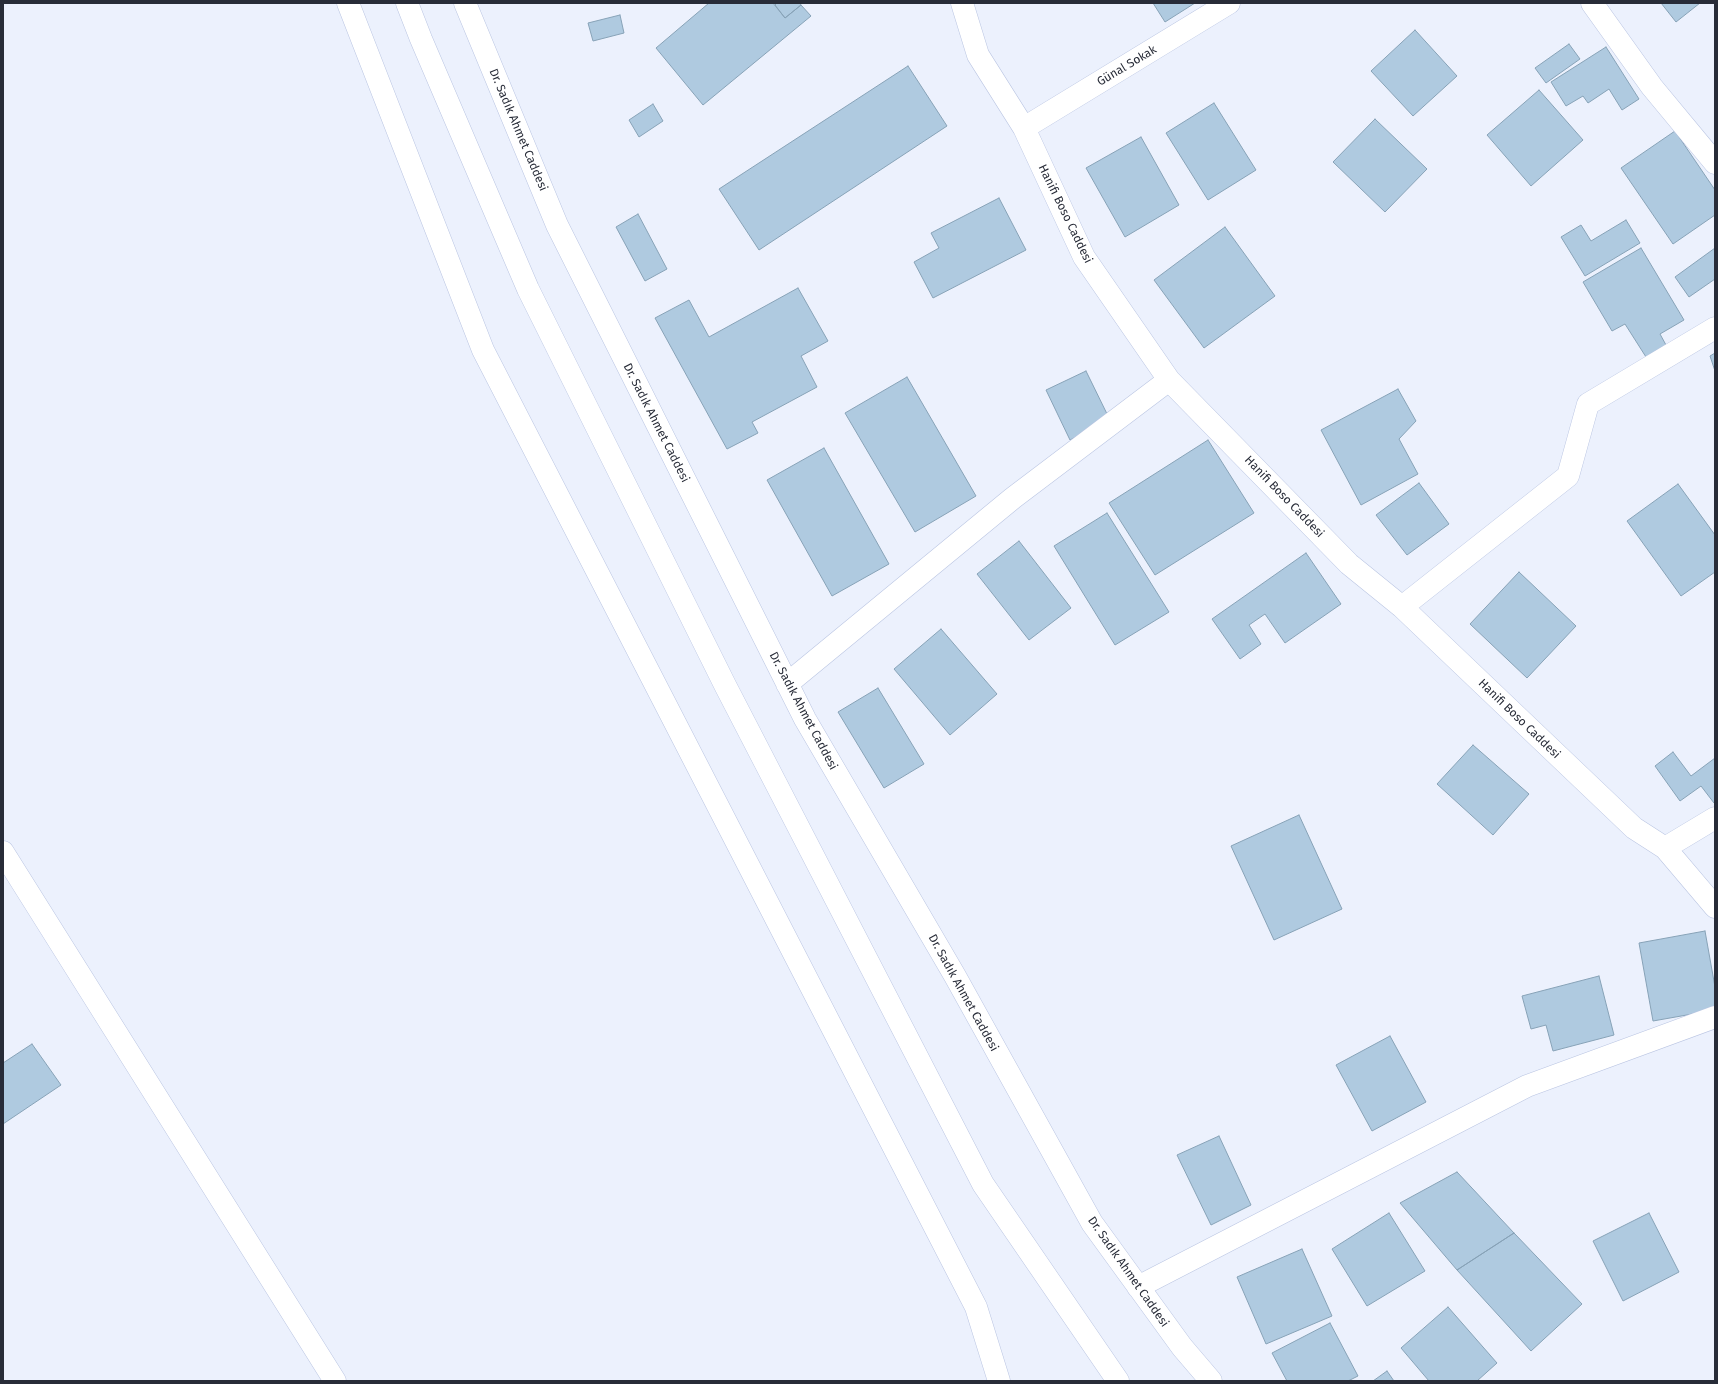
<!DOCTYPE html>
<html>
<head>
<meta charset="utf-8">
<style>
	body { margin:0 }
	#map { position:relative; width:1718px; height:1384px; overflow:hidden; background:#ecf1fd; font-family:"Fira Sans",sans-serif }
	canvas { display:block }
	.frame { position:absolute; inset:0; border:4px solid #282c38; pointer-events:none }
</style>
</head>
<body>
<div id="map">
<canvas width="1718" height="1384"></canvas>
<div class="frame"></div>
</div>
<script>
const context = document.querySelector('canvas').getContext('2d');
context.lineJoin = 'round';
function paint(path, color) { context.fillStyle = color; context.fill(path, 'evenodd'); }
const toPath = rows => new Path2D(rows.map(r => 'M' + r).join(''));
function strokePath(path, color, width, dash) { context.strokeStyle = color; context.lineWidth = width; context.lineCap = dash ? 'butt' : 'round'; context.setLineDash(dash || []); context.stroke(path); }
function drawText(font, color, halo, rows, align = 'center') {
  context.font = font + ' "Fira Sans",sans-serif'; context.lineWidth = 3.5; context.setLineDash([]); context.textBaseline = 'middle'; context.strokeStyle = halo; context.fillStyle = color; for (const [text, x, y, turn = 0] of rows) {
    context.save(); context.translate(x, y); context.rotate((+turn || 0) * Math.PI / 180); context.textAlign = isNaN(turn) ? turn : align; if (halo) context.strokeText(text, 0, 0); context.fillText(text, 0, 0); context.restore();
  }
}
const building = toPath([
	[709,3,773,3,785,18,801,5,811,16,703,105,656,48,709,3],
	[777,3,800,3,801,5,785,18,775,5,777,3],
	[1153,3,1195,3,1165,22,1153,3],
	[1661,3,1700,3,1676,22,1661,3],
	[620,15,624,33,593,41,588,23,620,15],
	[1415,30,1457,76,1413,116,1371,71,1415,30],
	[1569,44,1580,59,1546,83,1535,68,1569,44],
	[1606,47,1639,99,1622,110,1609,89,1588,103,1583,96,1566,106,1551,82,1606,47],
	[908,66,947,126,759,250,719,189,908,66],
	[1539,90,1583,140,1531,186,1487,135,1539,90],
	[1214,103,1256,170,1208,200,1166,133,1214,103],
	[653,104,663,121,639,137,629,120,653,104],
	[1375,119,1427,169,1385,212,1333,162,1375,119],
	[1675,131,1715,190,1715,215,1673,244,1621,168,1675,131],
	[1141,137,1179,205,1125,237,1086,168,1141,137],
	[999,198,1026,250,933,298,914,262,939,248,931,233,999,198],
	[638,214,667,269,645,281,616,227,638,214],
	[1626,220,1640,243,1585,276,1561,237,1581,225,1591,241,1626,220],
	[1225,227,1275,296,1204,348,1154,280,1225,227],
	[1641,248,1684,320,1660,334,1666,345,1646,357,1625,324,1612,331,1583,282,1641,248],
	[1715,248,1715,279,1689,297,1675,277,1715,248],
	[798,288,828,341,801,356,817,387,752,422,758,433,727,449,655,318,689,300,709,337,798,288],
	[1715,353,1715,371,1710,356,1715,353],
	[1086,371,1110,420,1070,440,1046,390,1086,371],
	[907,377,976,496,915,532,845,413,907,377],
	[1398,389,1416,421,1399,439,1418,474,1361,505,1321,430,1398,389],
	[1208,440,1254,513,1155,575,1109,503,1208,440],
	[824,448,889,564,832,596,767,480,824,448],
	[1419,483,1449,524,1407,555,1376,515,1419,483],
	[1678,484,1715,535,1715,572,1681,596,1627,521,1678,484],
	[1107,513,1169,612,1115,645,1054,546,1107,513],
	[1019,541,1071,608,1029,640,977,574,1019,541],
	[1306,553,1341,604,1285,643,1265,614,1249,625,1261,644,1240,659,1212,619,1306,553],
	[1519,572,1576,626,1527,678,1470,624,1519,572],
	[941,629,997,694,950,735,894,669,941,629],
	[878,688,924,764,884,788,838,712,878,688],
	[1473,745,1529,794,1493,835,1437,784,1473,745],
	[1673,752,1691,776,1715,758,1715,802,1714,803,1701,786,1680,801,1655,766,1673,752],
	[1299,815,1342,909,1274,940,1231,846,1299,815],
	[1705,931,1715,987,1715,1010,1653,1021,1639,943,1705,931],
	[1599,976,1614,1035,1553,1051,1546,1025,1531,1029,1522,996,1599,976],
	[1390,1036,1426,1102,1372,1131,1336,1065,1390,1036],
	[32,1044,61,1085,3,1124,3,1063,32,1044],
	[1219,1136,1251,1205,1211,1225,1177,1155,1219,1136],
	[1457,1172,1514,1233,1457,1270,1400,1203,1457,1172],
	[1389,1213,1425,1271,1367,1306,1332,1249,1389,1213],
	[1649,1213,1679,1272,1623,1301,1593,1241,1649,1213],
	[1514,1233,1582,1304,1531,1351,1457,1270,1514,1233],
	[1302,1249,1332,1316,1266,1344,1237,1277,1302,1249],
	[1448,1307,1497,1363,1477,1381,1429,1381,1401,1348,1448,1307],
	[1330,1323,1358,1376,1348,1381,1287,1381,1272,1353,1330,1323],
	[1387,1371,1394,1381,1373,1381,1387,1371]
]);
paint(building, '#afcae0');
strokePath(building, '#87a2b7', 1);
const minor = toPath([
	[348,3,483,350,976,1307,999,1381],
	[407,3,421,39,528,289,725,685,983,1184,1118,1381],
	[465,3,557,225,805,719,955,976,1092,1223,1182,1347,1211,1381],
	[962,3,978,55,1024,128,1084,257,1169,380,1349,564,1402,607,1634,828,1665,848,1715,907],
	[1592,3,1652,87,1715,163],
	[1024,128,1229,3],
	[1402,607,1568,476,1588,404,1715,328],
	[787,684,1013,498,1169,380],
	[1665,848,1715,818],
	[3,852,335,1381],
	[1138,1287,1527,1086,1715,1017]
]);
strokePath(minor, '#bac5e2', 23);
strokePath(minor, '#fff', 22);
drawText('12px', '#282c38', '#fff', [
	["Günal Sokak",1127,66,-31],
	["Dr. Sadık Ahmet Caddesi",518,130,67],
	["Hanifi Boso Caddesi",1065,214,64],
	["Dr. Sadık Ahmet Caddesi",656,423,63],
	["Hanifi Boso Caddesi",1284,497,46],
	["Dr. Sadık Ahmet Caddesi",803,711,62],
	["Hanifi Boso Caddesi",1519,719,44],
	["Dr. Sadık Ahmet Caddesi",963,993,61],
	["Dr. Sadık Ahmet Caddesi",1128,1272,55]
]);
</script>
</body>
</html>
